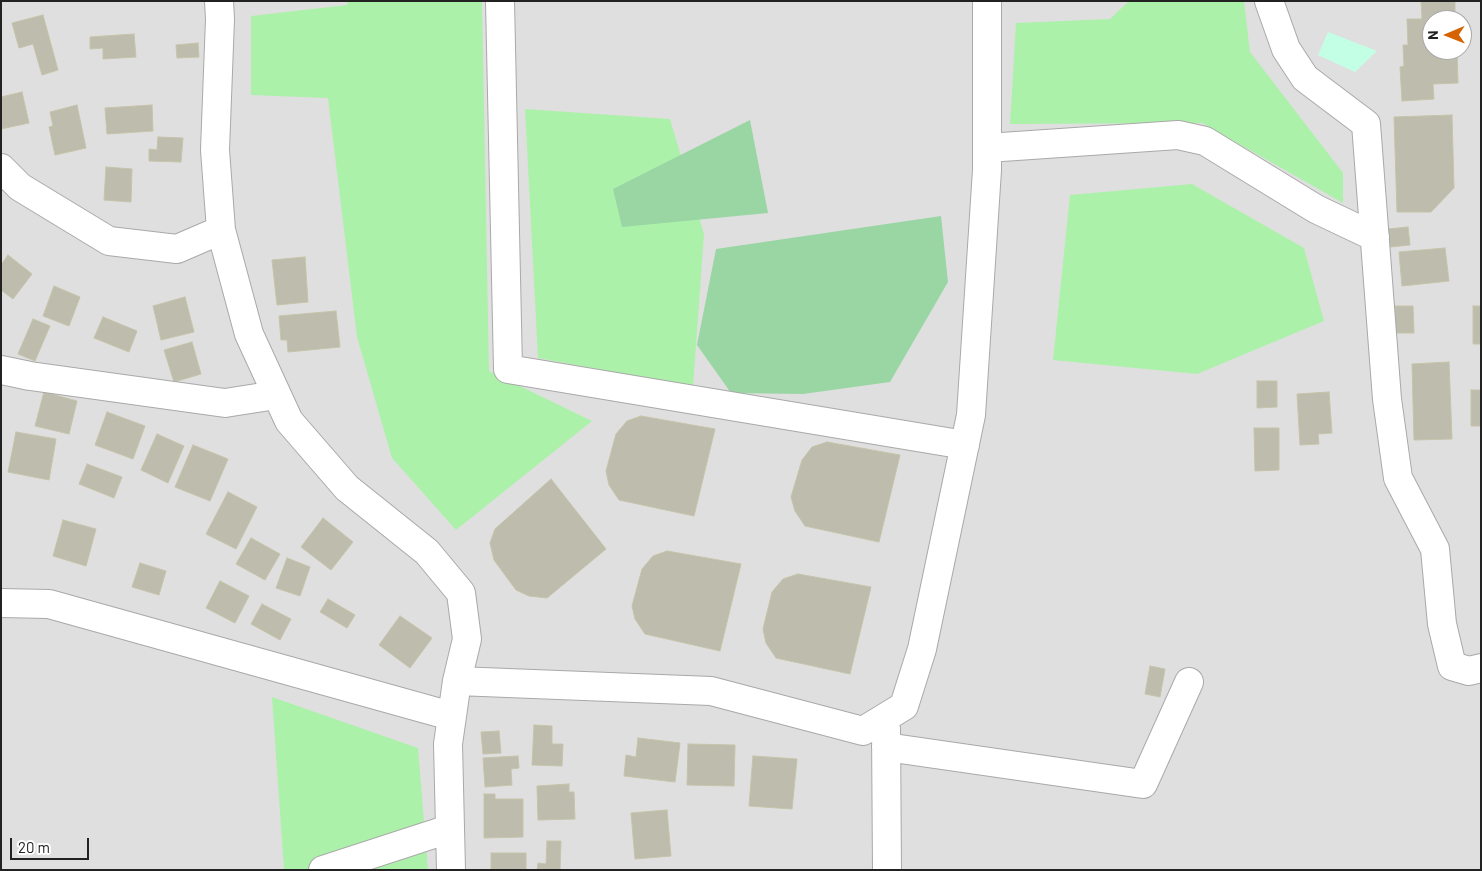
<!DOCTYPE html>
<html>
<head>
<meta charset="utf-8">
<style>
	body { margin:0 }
	#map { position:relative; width:1482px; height:871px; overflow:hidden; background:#f1f3e8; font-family:Barlow,sans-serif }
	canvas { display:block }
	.frame { position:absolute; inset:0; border:2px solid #222; pointer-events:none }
	.north { position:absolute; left:1422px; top:10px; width:50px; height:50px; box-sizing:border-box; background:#fff; border:1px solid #a7a7a7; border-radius:50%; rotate:269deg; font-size:14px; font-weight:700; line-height:20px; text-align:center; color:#222 }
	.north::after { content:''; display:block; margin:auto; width:18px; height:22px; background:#d46300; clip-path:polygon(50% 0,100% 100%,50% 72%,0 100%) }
	.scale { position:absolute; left:10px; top:838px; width:79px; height:22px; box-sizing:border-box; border:2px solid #222; border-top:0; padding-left:6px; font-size:15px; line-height:18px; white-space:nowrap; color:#222; -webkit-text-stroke:4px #fff; paint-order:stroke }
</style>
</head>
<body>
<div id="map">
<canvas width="1482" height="871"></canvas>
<div class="frame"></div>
<div class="north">N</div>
<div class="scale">20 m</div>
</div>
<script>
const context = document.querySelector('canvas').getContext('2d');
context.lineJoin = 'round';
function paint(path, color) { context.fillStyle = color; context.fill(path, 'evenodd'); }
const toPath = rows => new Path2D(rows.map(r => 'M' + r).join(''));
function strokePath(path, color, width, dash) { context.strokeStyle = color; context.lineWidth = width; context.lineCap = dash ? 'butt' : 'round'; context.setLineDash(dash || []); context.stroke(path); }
paint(toPath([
	[1,1,1481,1,1481,870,1,870],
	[1432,20,1462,20,1462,50,1432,50]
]), '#e0dfdf');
paint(toPath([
	[348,1,482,1,489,371,592,421,456,530,392,458,357,337,328,98,251,95,251,16,347,5],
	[1129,1,1244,1,1250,52,1343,173,1343,203,1202,123,1010,124,1016,23,1110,19],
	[525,109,670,119,704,234,693,387,538,358],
	[1192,184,1304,248,1324,321,1197,374,1053,360,1070,195],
	[272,697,418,748,428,870,284,870]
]), '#acf1aa');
paint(toPath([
	[750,120,768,213,622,227,613,189],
	[941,216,948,282,890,382,803,394,731,393,697,345,716,249]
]), '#99d6a4');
paint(toPath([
	[1328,32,1377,51,1355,72,1318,55]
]), '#c3ffe4');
const building = toPath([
	[1421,1,1455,1,1455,20,1432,20,1432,50,1457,50,1458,83,1433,84,1434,99,1402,101,1400,67,1404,66,1403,45,1408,45,1407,19,1422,19,1421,1],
	[43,15,58,70,42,75,33,44,19,48,12,23,43,15],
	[134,34,136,57,103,59,103,48,90,49,90,37,134,34],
	[198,43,199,57,177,58,176,45,198,43],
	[22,92,29,123,1,129,1,97,22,92],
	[77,105,86,148,55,155,49,127,53,126,50,112,77,105],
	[152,105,153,131,107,134,105,108,152,105],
	[1452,115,1454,188,1431,212,1397,212,1394,117,1452,115],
	[158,137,183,138,181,162,149,161,149,149,157,150,158,137],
	[106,167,132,169,131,202,104,200,106,167],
	[1408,227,1410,245,1390,247,1388,229,1408,227],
	[1445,248,1449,281,1402,286,1399,252,1445,248],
	[8,255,32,274,13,299,1,290,1,265,8,255],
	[305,257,308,302,277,305,272,260,305,257],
	[54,286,80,297,69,326,43,316,54,286],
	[185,297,194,332,161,340,153,306,185,297],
	[1395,306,1413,306,1414,333,1396,333,1395,306],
	[1473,306,1481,306,1481,344,1473,344,1473,306],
	[336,311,340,347,288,352,287,340,281,340,279,316,336,311],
	[103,317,137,331,129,352,94,338,103,317],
	[33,319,50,326,35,361,18,354,33,319],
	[192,342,201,374,174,382,164,350,192,342],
	[1449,362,1452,439,1414,440,1412,364,1449,362],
	[1257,381,1277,381,1277,407,1257,408,1257,381],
	[1471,390,1481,390,1481,426,1471,426,1471,390],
	[44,392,77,401,69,434,35,426,44,392],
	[1329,392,1332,433,1318,434,1319,444,1300,445,1297,394,1329,392],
	[107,412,145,426,133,459,95,445,107,412],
	[641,416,715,429,694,516,619,500,609,485,606,471,616,434,627,421,641,416],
	[1254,428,1279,428,1279,470,1255,471,1254,428],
	[16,432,56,439,49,480,8,472,16,432],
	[157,434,184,446,168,483,141,470,157,434],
	[827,442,900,455,879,542,805,526,795,511,791,497,802,460,812,447,827,442],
	[193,445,228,459,210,501,175,487,193,445],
	[87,464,122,477,114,498,79,484,87,464],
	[551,479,606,549,547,598,529,596,516,590,494,560,490,543,495,529,551,479],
	[228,492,257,507,236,549,206,534,228,492],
	[323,518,353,542,331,570,301,547,323,518],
	[63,520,96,529,86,566,53,556,63,520],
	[251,538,280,554,265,580,236,564,251,538],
	[667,551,741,564,720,651,645,634,635,619,632,606,642,569,653,556,667,551],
	[287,558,310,567,300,596,276,588,287,558],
	[140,563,166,571,159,595,132,587,140,563],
	[798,574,871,587,850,674,776,658,766,643,763,629,772,592,783,579,798,574],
	[220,581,249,596,235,623,206,608,220,581],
	[328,599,355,615,347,628,320,612,328,599],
	[262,604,291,619,280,640,251,624,262,604],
	[400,616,432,638,410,668,379,645,400,616],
	[1150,666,1165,669,1160,697,1145,694,1150,666],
	[534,725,552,726,552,744,563,744,562,766,532,765,534,725],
	[499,731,501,753,483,754,481,732,499,731],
	[638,738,680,743,675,782,624,776,626,755,636,757,638,738],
	[688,744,735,745,734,786,687,785,688,744],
	[518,756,519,768,511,769,512,785,485,787,483,758,518,756],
	[753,756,797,759,792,809,749,806,753,756],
	[569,784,569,792,574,792,575,819,538,820,537,786,569,784],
	[484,794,495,794,495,799,523,799,523,837,484,838,484,794],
	[667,810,671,856,635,859,631,813,667,810],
	[547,841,561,841,560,870,537,870,538,863,546,864,547,841],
	[491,853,526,853,526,870,491,870,491,853]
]);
paint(building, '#bdbcad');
strokePath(building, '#c6c4a9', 1);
const minor = toPath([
	[219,1,220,19,215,150,221,230,249,334,289,421,347,488,427,552,461,593,467,639,457,681,448,744,451,870],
	[500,1,508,369,965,445],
	[1269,1,1286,49,1305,78,1366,124,1387,399,1398,478,1435,549,1442,624,1452,666,1469,671,1481,668],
	[987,148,1178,135,1205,141,1316,209,1375,237],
	[1,168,20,187,109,241,177,249,221,230],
	[1,370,30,376,225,403,276,395],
	[1,603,49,604,451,716],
	[457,681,711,691,863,731,904,706,922,649,971,415,987,170,987,1],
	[886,729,887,870],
	[886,747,1143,784,1189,682],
	[323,870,449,829]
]);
strokePath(minor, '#a9a9a9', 30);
strokePath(minor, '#fff', 28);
</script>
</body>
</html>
